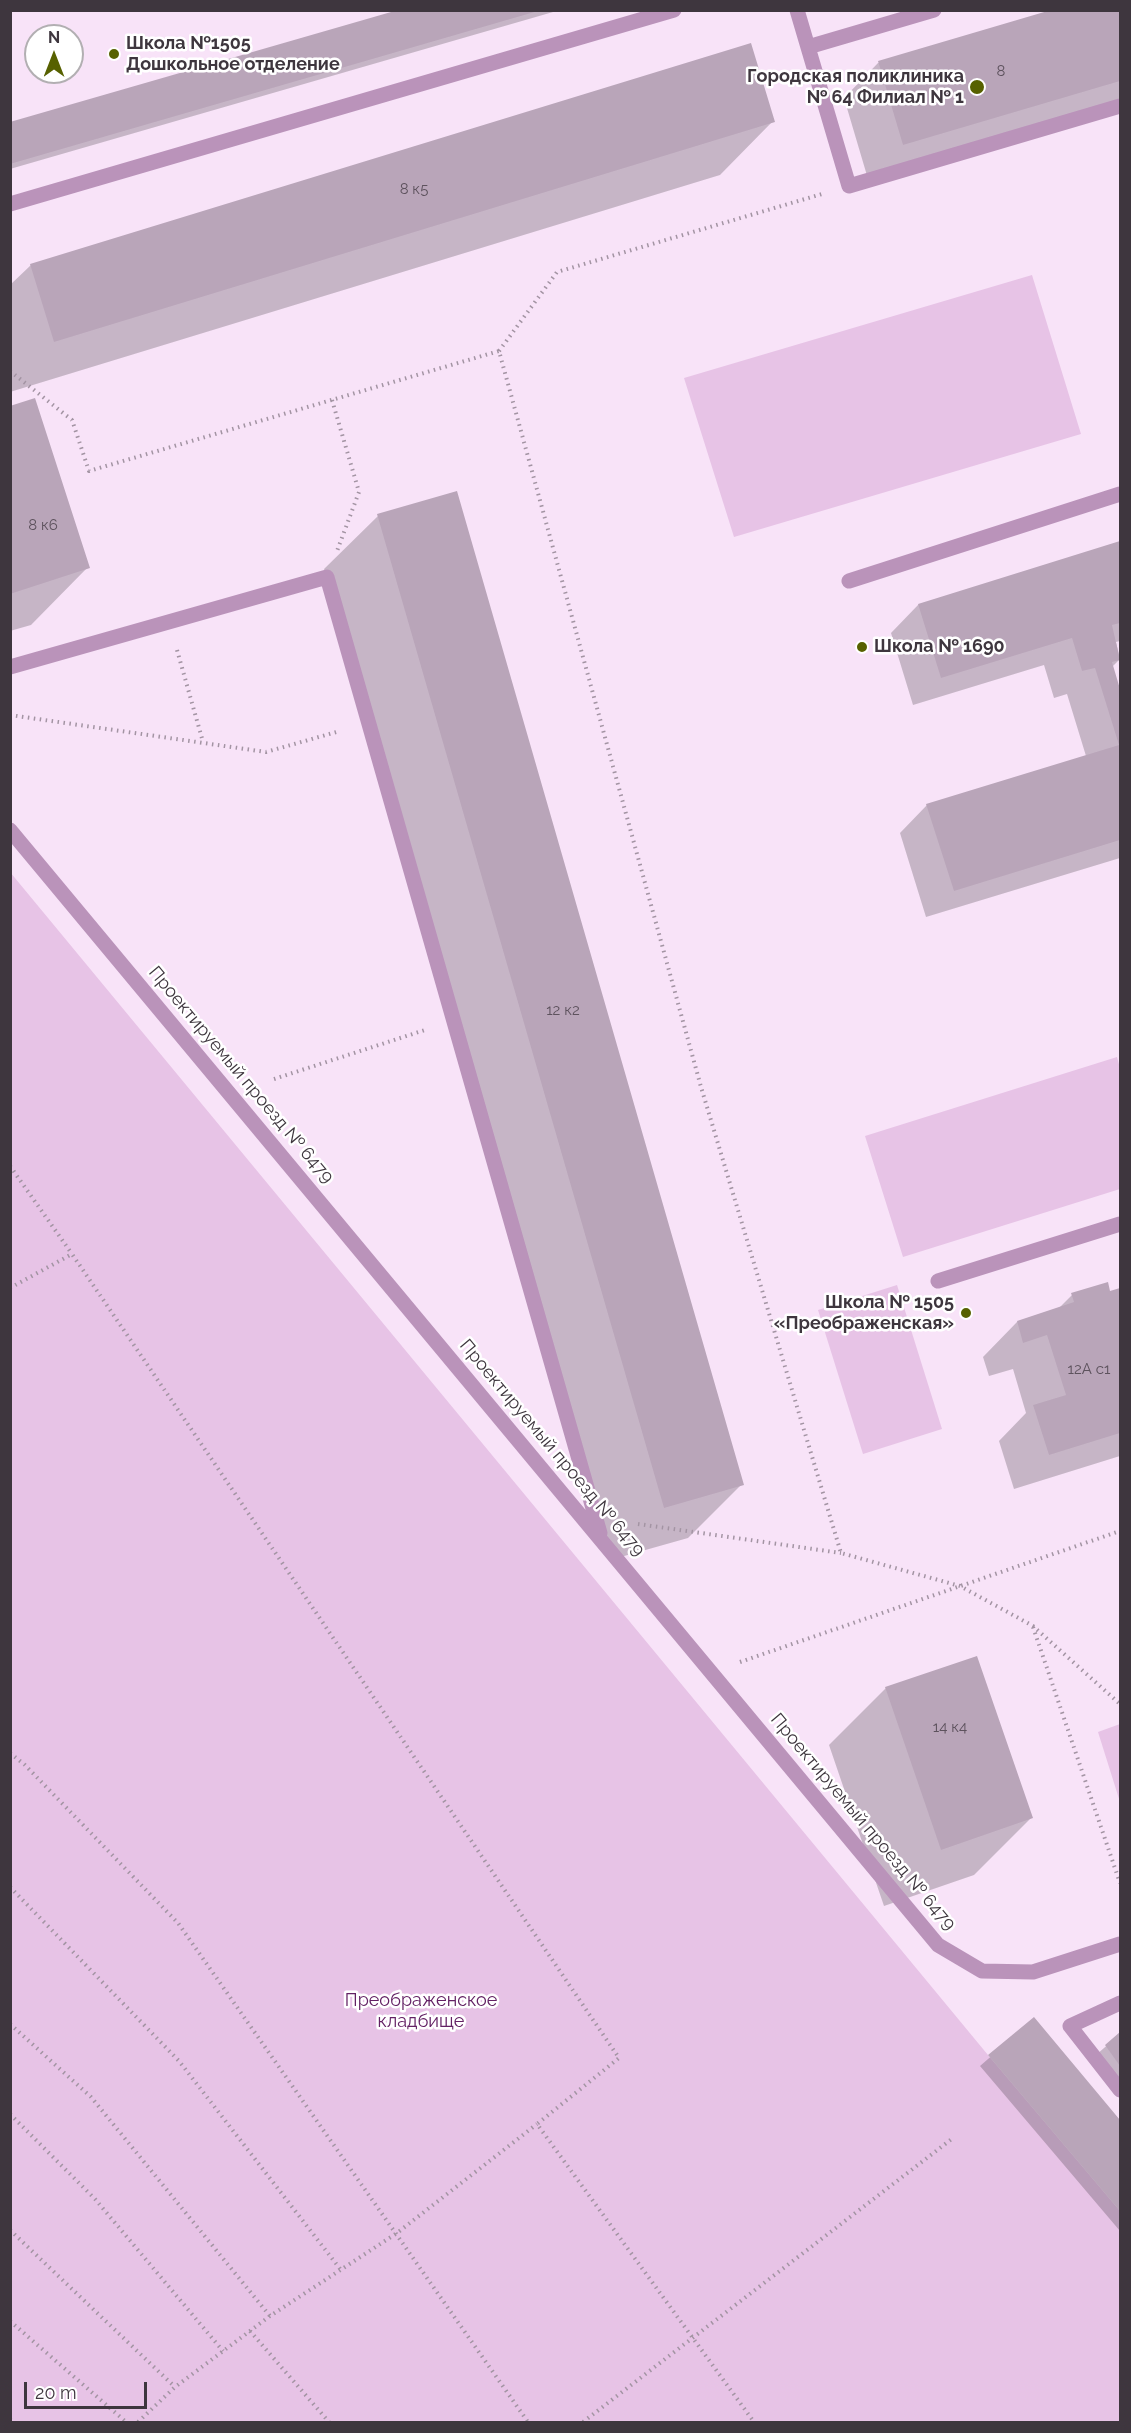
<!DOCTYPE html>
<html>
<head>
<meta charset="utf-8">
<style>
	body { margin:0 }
	#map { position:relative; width:1131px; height:2433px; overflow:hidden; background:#f8e3f8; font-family:Raleway,sans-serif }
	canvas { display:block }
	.frame { position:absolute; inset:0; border:12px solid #3e363e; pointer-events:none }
	.north { position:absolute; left:24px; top:24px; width:60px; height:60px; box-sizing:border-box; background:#fff; border:2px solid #b2afb2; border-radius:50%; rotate:0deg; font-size:16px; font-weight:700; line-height:24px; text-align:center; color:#3e363e }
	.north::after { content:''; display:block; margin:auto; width:21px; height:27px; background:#576100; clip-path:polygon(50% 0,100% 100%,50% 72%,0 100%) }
	.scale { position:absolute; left:24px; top:2382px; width:123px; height:27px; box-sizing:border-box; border:3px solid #3e363e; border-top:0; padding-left:8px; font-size:18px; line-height:21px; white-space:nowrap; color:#3e363e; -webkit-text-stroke:4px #fff; paint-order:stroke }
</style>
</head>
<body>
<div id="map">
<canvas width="1131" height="2433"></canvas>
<div class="frame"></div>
<div class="north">N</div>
<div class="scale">20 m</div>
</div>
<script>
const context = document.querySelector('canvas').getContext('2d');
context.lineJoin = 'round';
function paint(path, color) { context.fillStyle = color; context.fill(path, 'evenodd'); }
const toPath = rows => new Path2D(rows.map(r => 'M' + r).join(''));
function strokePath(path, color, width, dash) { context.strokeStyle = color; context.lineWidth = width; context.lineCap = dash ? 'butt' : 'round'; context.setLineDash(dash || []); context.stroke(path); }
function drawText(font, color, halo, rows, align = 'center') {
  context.font = font + ' Raleway,sans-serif'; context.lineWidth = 5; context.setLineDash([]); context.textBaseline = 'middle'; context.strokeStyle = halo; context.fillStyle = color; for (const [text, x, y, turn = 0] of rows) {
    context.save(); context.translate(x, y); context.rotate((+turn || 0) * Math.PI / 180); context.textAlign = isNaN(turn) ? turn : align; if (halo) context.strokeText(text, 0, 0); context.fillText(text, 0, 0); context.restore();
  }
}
paint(toPath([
	[1032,275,1081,434,734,537,684,378],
	[10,872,988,2055,1120,2211,1120,2422,11,2422],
	[1117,1057,1120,1068,1120,1189,903,1257,865,1136],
	[897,1285,942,1429,863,1454,818,1310],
	[1120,1724,1120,1802,1098,1732]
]), '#e7c3e6');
paint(toPath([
	[404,10,560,10,10,169,10,124],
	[1056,10,1120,10,1120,105,868,179,844,98,878,63],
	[773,121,720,175,10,392,10,285,31,265],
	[10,408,88,567,31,625,10,631],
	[378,516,742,1484,688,1538,610,1560,324,569],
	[1120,543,1120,641,1116,642,1120,659,1112,667,1120,694,1120,858,926,917,900,833,927,805,1086,756,1067,694,1054,698,1044,665,913,705,891,633,918,605],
	[1120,1290,1120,1456,1014,1489,999,1441,1026,1413,1013,1369,989,1376,983,1357,1017,1322,1058,1309,1072,1295,1109,1293],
	[886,1688,1031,1818,974,1875,884,1906,829,1745],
	[1034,2019,1120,2122,1120,2231,980,2066],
	[1120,2034,1120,2087,1096,2055]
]), '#0003');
paint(toPath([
	[398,10,538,11,10,164,10,122],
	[1051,10,1120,10,1120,81,903,145,878,61],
	[751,43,775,122,54,342,30,264],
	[35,398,90,568,10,594,10,406],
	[457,491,744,1485,664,1508,377,514],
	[1120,541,1120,623,1112,625,1120,660,1112,662,1120,689,1120,840,954,891,926,804,1119,745,1095,668,1082,671,1072,638,941,678,918,604],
	[1108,1282,1110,1291,1120,1288,1120,1433,1049,1455,1033,1405,1066,1395,1047,1335,1023,1343,1017,1321,1074,1302,1071,1293],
	[977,1656,1033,1818,941,1850,885,1687],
	[1034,2017,1120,2120,1120,2211,988,2055],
	[1120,2032,1120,2066,1105,2045]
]), '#b9a5b9');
strokePath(toPath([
	[499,351,557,272,822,194],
	[10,371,72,420,89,471,499,351,701,1087,841,1553,960,1586,1033,1626,1120,1704],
	[332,400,359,492,337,551],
	[177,650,203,742],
	[10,715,266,752,340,731],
	[274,1079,428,1029],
	[10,1166,72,1254],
	[10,1288,72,1254,619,2058,537,2124,754,2422],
	[638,1524,841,1553],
	[1033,1627,1120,1883],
	[740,1662,1120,1531],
	[10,1753,25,1765,178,1923,528,2422],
	[10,1887,179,2061,341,2270],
	[10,2024,91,2097,270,2316],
	[10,2114,95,2199,223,2351],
	[10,2230,175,2387],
	[10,2321,126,2422],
	[250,2331,329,2422],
	[10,2419,15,2422],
	[138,2422,175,2387,270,2316,397,2233,537,2124],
	[583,2422,953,2138]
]), '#a394a3', 4, [1.5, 4.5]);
strokePath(toPath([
	[797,10,849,186,1120,106],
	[808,47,934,10],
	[10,204,674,10],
	[849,581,1120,494],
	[10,667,327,577,600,1533],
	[10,830,938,1945,982,1971,1033,1972,1120,1944],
	[938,1281,1120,1224],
	[1120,2003,1070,2026,1120,2090]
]), '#ba93ba', 15);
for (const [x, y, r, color] of [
	[114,54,6,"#576100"],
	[977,87,8,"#576100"],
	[862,647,6,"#576100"],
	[966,1313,6,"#576100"]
]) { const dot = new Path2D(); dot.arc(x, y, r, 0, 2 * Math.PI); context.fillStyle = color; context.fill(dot); strokePath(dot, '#fff', 2); }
drawText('15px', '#5d525d', null, [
	["8",1001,71],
	["8 к5",414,189],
	["8 к6",43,525],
	["12 к2",563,1010],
	["12А с1",1089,1369],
	["14 к4",950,1727]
]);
drawText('bold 18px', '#3e363e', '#fff', [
	["Школа №1505",126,44],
	["Дошкольное отделение",126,65],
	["Городская поликлиника",964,77,"right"],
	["№ 64 Филиал № 1",964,98,"right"],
	["Школа № 1690",874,647],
	["Школа № 1505",954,1303,"right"],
	["«Преображенская»",954,1324,"right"]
], 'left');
drawText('18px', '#3e363e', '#fff', [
	["Проектируемый проезд № 6479",241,1075,50],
	["Проектируемый проезд № 6479",552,1448,50],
	["Проектируемый проезд № 6479",863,1822,50]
]);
drawText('18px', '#632164', '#fff', [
	["Преображенское",421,2001],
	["кладбище",421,2022]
]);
</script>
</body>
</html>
